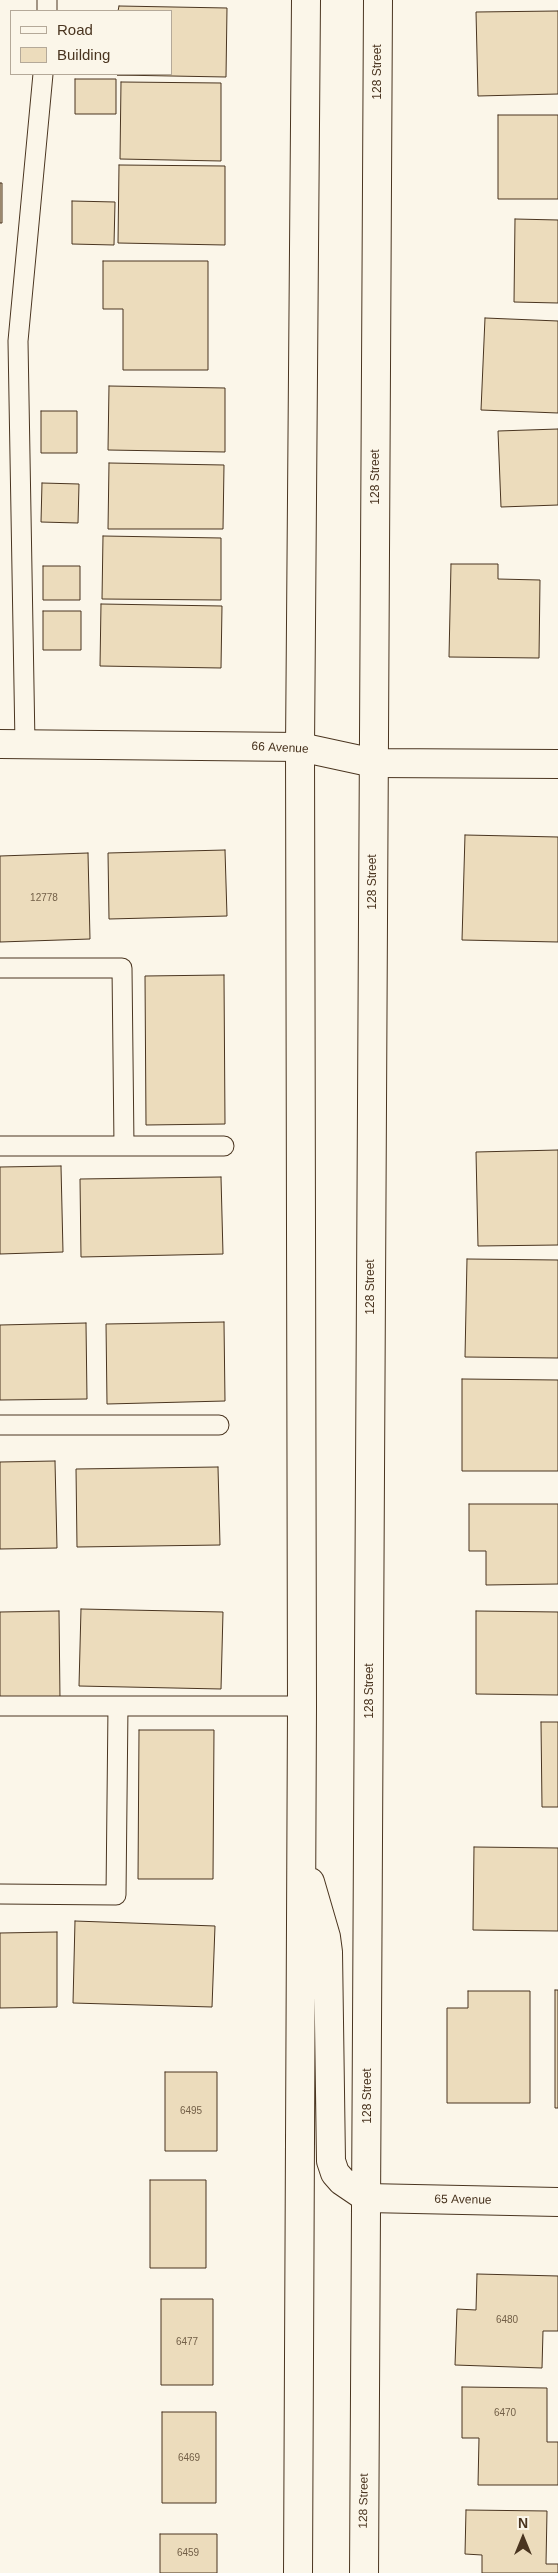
<!DOCTYPE html>
<html>
<head>
<meta charset="utf-8">
<style>
	body { margin:0 }
	#map { position:relative; width:558px; height:2573px; overflow:hidden; background:#fbf6e9; font-family:Arial,sans-serif }
	canvas { display:block }
	.legend { position:absolute; left:10px; top:10px; width:162px; height:65px; box-sizing:border-box; background:#fbf6e9; border:1px solid #b4a999; margin:0; padding:6px 9px; list-style:none; font-size:15px; color:#4a3520 }
	.legend li { display:flex; align-items:center; gap:10px; height:25px }
	.legend b { width:25px; border:1px solid #b4a999 }
	.north { position:absolute; left:498px; top:2513px; width:50px; height:50px; -webkit-text-stroke:4px #fbf6e9; paint-order:stroke; rotate:0deg; font-size:14px; font-weight:700; line-height:20px; text-align:center; color:#4a3520 }
	.north::after { content:''; display:block; margin:auto; width:18px; height:22px; background:#4a3520; clip-path:polygon(50% 0,100% 100%,50% 72%,0 100%) }
</style>
</head>
<body>
<div id="map">
<canvas width="558" height="2573"></canvas>
<ul class="legend">
<li><b style="height:6px;background:#fbf6e9"></b>Road</li>
<li><b style="height:14px;background:#ecdcbc"></b>Building</li>
</ul>
<div class="north">N</div>
</div>
<script>
const context = document.querySelector('canvas').getContext('2d');
context.lineJoin = 'round';
function paint(path, color) { context.fillStyle = color; context.fill(path, 'evenodd'); }
const toPath = rows => new Path2D(rows.map(r => 'M' + r).join(''));
function strokePath(path, color, width, dash) { context.strokeStyle = color; context.lineWidth = width; context.lineCap = dash ? 'butt' : 'round'; context.setLineDash(dash || []); context.stroke(path); }
function drawText(font, color, halo, rows, align = 'center') {
  context.font = font + ' Arial,sans-serif'; context.lineWidth = 4; context.setLineDash([]); context.textBaseline = 'middle'; context.strokeStyle = halo; context.fillStyle = color; for (const [text, x, y, turn = 0] of rows) {
    context.save(); context.translate(x, y); context.rotate((+turn || 0) * Math.PI / 180); context.textAlign = isNaN(turn) ? turn : align; if (halo) context.strokeText(text, 0, 0); context.fillText(text, 0, 0); context.restore();
  }
}
const building = toPath([
	[119,6,227,8,226,77,117,75,171,74,171,11,118,11,119,6],
	[558,11,558,94,478,96,476,12,558,11],
	[75,79,116,79,116,114,75,114,75,79],
	[121,82,221,83,221,161,120,159,121,82],
	[498,115,558,115,558,199,498,199,498,115],
	[119,165,225,166,225,245,118,243,119,165],
	[0,183,2,183,2,223,0,223,0,183],
	[72,201,115,202,114,245,72,244,72,201],
	[515,219,558,220,558,303,514,302,515,219],
	[103,261,208,261,208,370,123,370,123,309,103,309,103,261],
	[485,318,558,321,558,413,481,410,485,318],
	[109,386,225,388,225,452,108,450,109,386],
	[41,411,77,411,77,453,41,453,41,411],
	[558,429,558,505,501,507,498,431,558,429],
	[109,463,224,465,223,529,108,529,109,463],
	[42,483,79,484,78,523,41,522,42,483],
	[103,536,221,538,221,600,102,599,103,536],
	[451,564,498,564,498,579,540,580,539,658,449,657,451,564],
	[43,566,80,566,80,600,43,600,43,566],
	[101,604,222,606,221,668,100,666,101,604],
	[43,611,81,611,81,650,43,650,43,611],
	[465,835,558,837,558,942,462,940,465,835],
	[225,850,227,916,109,919,108,853,225,850],
	[88,853,90,939,0,942,0,856,88,853],
	[224,975,225,1124,146,1125,145,976,224,975],
	[558,1150,558,1245,478,1246,476,1152,558,1150],
	[61,1166,63,1252,0,1254,0,1167,61,1166],
	[221,1177,223,1254,81,1257,80,1179,221,1177],
	[467,1259,558,1260,558,1358,465,1357,467,1259],
	[224,1322,225,1401,107,1404,106,1324,224,1322],
	[86,1323,87,1399,0,1400,0,1325,86,1323],
	[462,1379,558,1380,558,1471,462,1471,462,1379],
	[55,1461,57,1548,0,1549,0,1462,55,1461],
	[218,1467,220,1545,77,1547,76,1469,218,1467],
	[469,1504,558,1504,558,1584,486,1585,486,1551,469,1551,469,1504],
	[81,1609,223,1612,221,1689,79,1686,81,1609],
	[59,1611,60,1699,0,1699,0,1612,59,1611],
	[476,1611,558,1612,558,1695,476,1694,476,1611],
	[541,1722,558,1722,558,1807,542,1807,541,1722],
	[139,1730,214,1730,213,1879,138,1879,139,1730],
	[474,1847,558,1848,558,1931,473,1930,474,1847],
	[75,1921,215,1926,212,2007,73,2003,75,1921],
	[57,1932,57,2007,0,2008,0,1933,57,1932],
	[555,1990,558,1990,558,2108,555,2108,555,1990],
	[468,1991,530,1991,530,2103,447,2103,447,2008,468,2008,468,1991],
	[165,2072,217,2072,217,2151,165,2151,165,2072],
	[150,2180,206,2180,206,2268,150,2268,150,2180],
	[477,2274,558,2276,558,2331,543,2331,542,2368,455,2365,457,2309,476,2310,477,2274],
	[161,2299,213,2299,213,2385,161,2385,161,2299],
	[462,2387,547,2388,547,2442,558,2442,558,2485,478,2485,479,2438,462,2438,462,2387],
	[162,2412,216,2412,216,2503,162,2503,162,2412],
	[466,2510,547,2511,546,2564,558,2564,558,2573,482,2573,482,2555,465,2554,466,2510],
	[160,2534,217,2534,217,2573,160,2573,160,2534]
]);
paint(building, '#ecdcbc');
strokePath(building, '#4a3520', 1);
const lane = toPath([
	[47,0,47,11],
	[25,744,18,341,43,74],
	[0,968,122,968,124,1146],
	[0,1146,224,1146],
	[0,1425,219,1425],
	[0,1706,302,1706],
	[0,1894,116,1895,118,1706]
]);
const street = toPath([
	[0,744,300,747,374,763,558,764],
	[367,2198,558,2202]
]);
const secondary = toPath([
	[310,1882,326,1937,328,1952,331,2161,335,2173,342,2181,367,2198],
	[298,2573,302,1706,300,747,306,0],
	[364,2573,378,0]
]);
strokePath(lane, '#4a3520', 21);
strokePath(street, '#4a3520', 30);
strokePath(secondary, '#4a3520', 30);
strokePath(lane, '#fbf6e9', 19);
strokePath(street, '#fbf6e9', 28);
strokePath(secondary, '#fbf6e9', 28);
drawText('10px', '#725f47', null, [
	["12778",44,898],
	["6495",191,2111],
	["6480",507,2320],
	["6477",187,2342],
	["6470",505,2413],
	["6469",189,2458],
	["6459",188,2553]
]);
drawText('12px', '#4a3520', '#fbf6e9', [
	["128 Street",378,72,-90],
	["128 Street",376,477,-90],
	["66 Avenue",280,748,3],
	["128 Street",373,882,-90],
	["128 Street",371,1287,-90],
	["128 Street",370,1691,-90],
	["128 Street",368,2096,-90],
	["65 Avenue",463,2200,1],
	["128 Street",364,2501,-89]
]);
</script>
</body>
</html>
